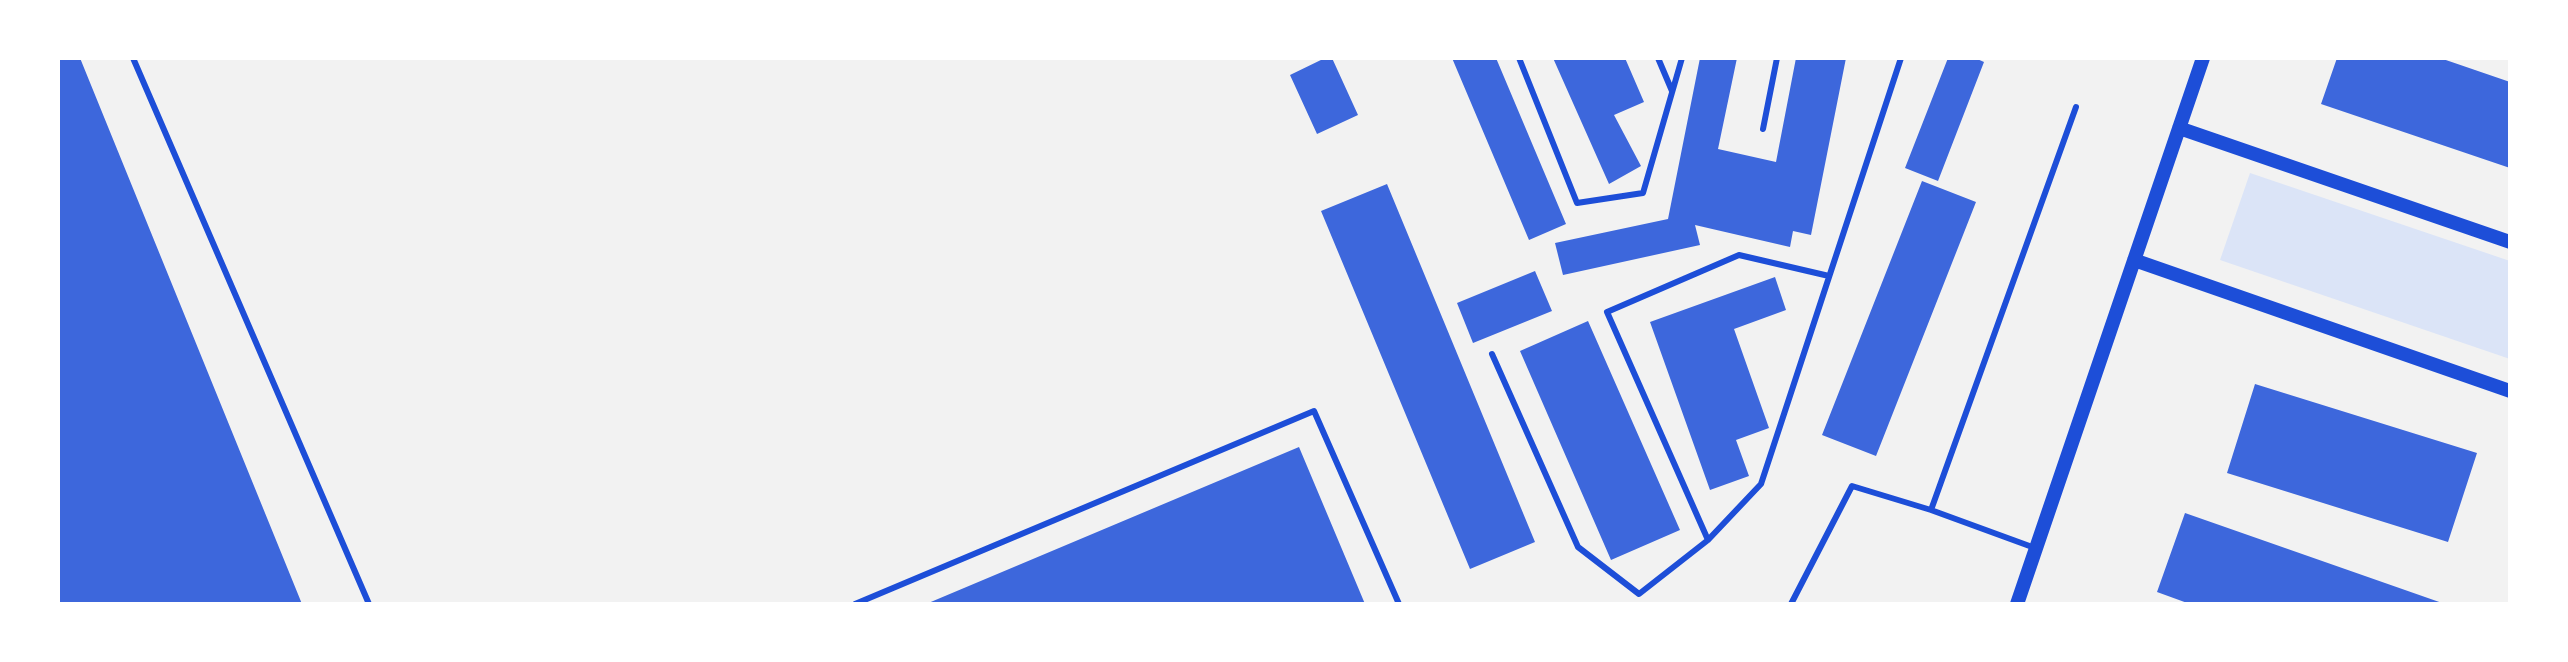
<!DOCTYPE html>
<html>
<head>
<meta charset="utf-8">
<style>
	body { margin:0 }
	#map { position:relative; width:2568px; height:662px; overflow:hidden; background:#f2f2f2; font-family:Inter,sans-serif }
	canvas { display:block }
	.frame { position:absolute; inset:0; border:60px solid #fff; pointer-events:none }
</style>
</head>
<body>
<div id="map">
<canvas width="2568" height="662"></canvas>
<div class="frame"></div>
</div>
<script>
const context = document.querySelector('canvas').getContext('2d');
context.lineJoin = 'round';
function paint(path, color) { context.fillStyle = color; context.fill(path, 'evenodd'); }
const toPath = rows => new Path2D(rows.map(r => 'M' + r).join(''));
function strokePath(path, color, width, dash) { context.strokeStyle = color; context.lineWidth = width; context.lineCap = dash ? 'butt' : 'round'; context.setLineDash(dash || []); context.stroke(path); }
paint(toPath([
	[2250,173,2510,261,2510,359,2220,260]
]), '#dbe4f7');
paint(toPath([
	[58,58,80,58,302,604,58,604],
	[1325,58,1332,58,1358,115,1317,134,1290,75],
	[1452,58,1496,58,1566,224,1529,240],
	[1553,58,1625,58,1644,102,1614,115,1641,166,1609,184],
	[1700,58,1737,58,1718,149,1776,162,1796,58,1846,58,1811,235,1793,231,1790,247,1695,225,1700,245,1563,275,1555,243,1668,219],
	[1948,58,1975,58,1984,62,1938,181,1905,168],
	[2337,58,2440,58,2510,82,2510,168,2321,104],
	[1922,181,1976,202,1876,456,1822,435],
	[1387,184,1535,542,1470,569,1321,211],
	[1535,271,1552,311,1473,343,1457,303],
	[1775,277,1786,310,1734,329,1769,428,1736,440,1749,476,1710,490,1650,322],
	[1588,321,1680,530,1611,560,1520,351],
	[2255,384,2477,453,2448,542,2227,473],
	[1299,447,1365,604,926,604],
	[2185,513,2445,604,2190,604,2157,592]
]), '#3d67dc');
strokePath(toPath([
	[133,58,369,604],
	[1519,58,1577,203,1643,193,1682,58],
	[1658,58,1672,91],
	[1763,129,1777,58],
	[1492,354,1578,547,1639,594,1708,540,1761,484,1901,58],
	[1708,540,1607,312,1739,255,1829,276],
	[2035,548,1931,510,2076,107],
	[855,604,1314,411,1399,604],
	[1791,604,1852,486,1931,510]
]), '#1d4ed8', 6);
strokePath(toPath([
	[2179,128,2510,242],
	[2134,260,2510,391],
	[2017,604,2203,58]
]), '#1d4ed8', 14);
</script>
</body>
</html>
